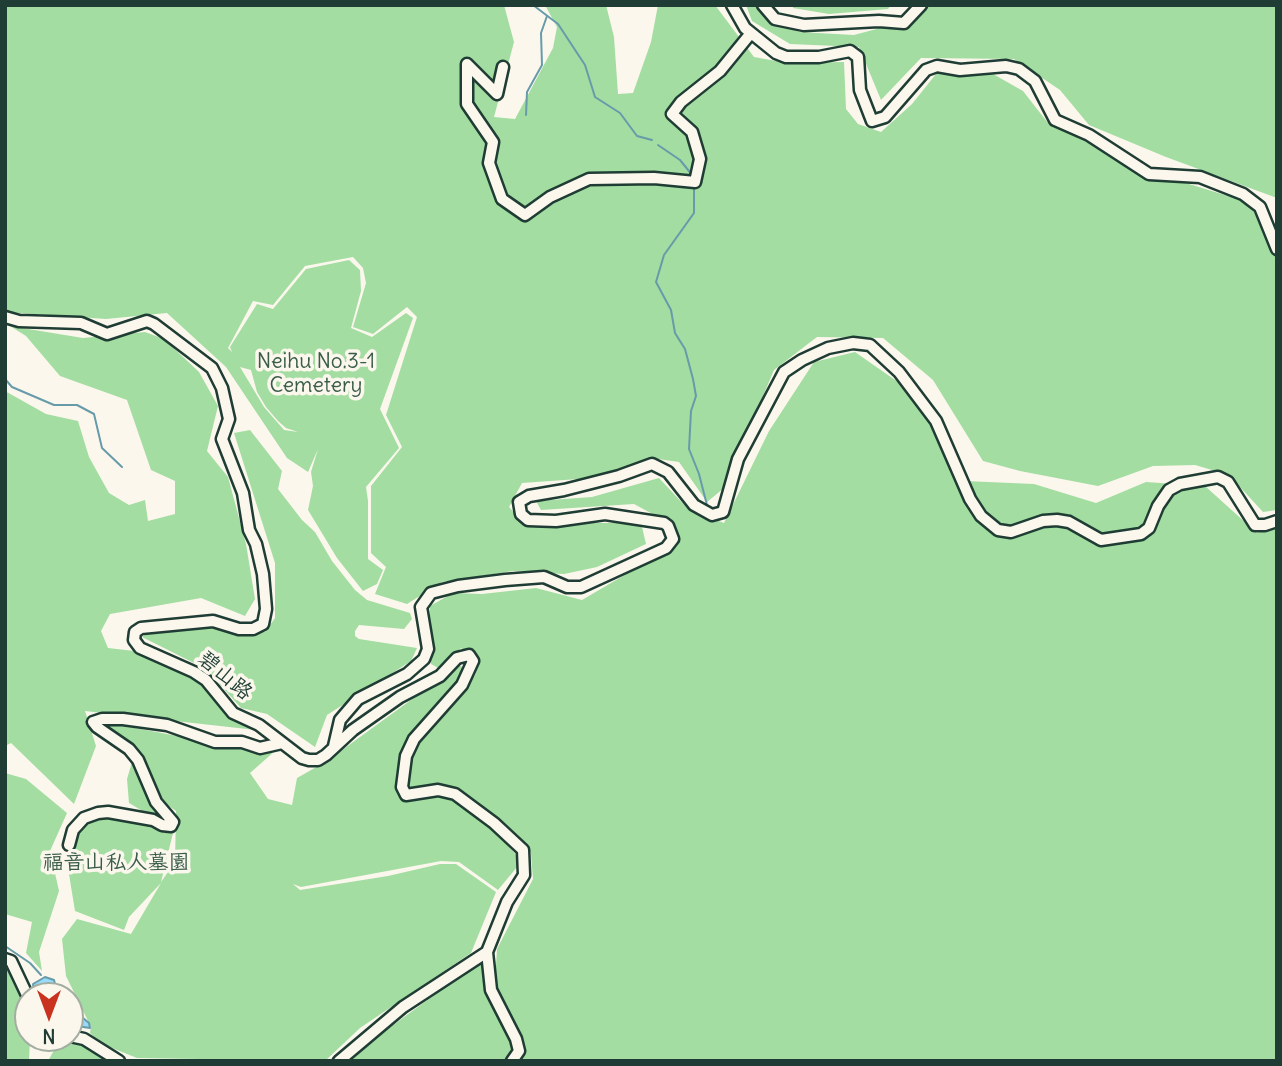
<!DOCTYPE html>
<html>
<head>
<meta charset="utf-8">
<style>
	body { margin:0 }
	#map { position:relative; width:1282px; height:1066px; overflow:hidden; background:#fbf7ec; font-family:Delius,sans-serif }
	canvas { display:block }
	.frame { position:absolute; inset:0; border:7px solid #1f3d34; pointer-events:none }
	.north { position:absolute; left:14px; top:982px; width:70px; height:70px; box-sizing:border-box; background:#fbf7ec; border:2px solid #a3ada2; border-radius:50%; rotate:180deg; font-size:19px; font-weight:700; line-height:28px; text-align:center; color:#1f3d34 }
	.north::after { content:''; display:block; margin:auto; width:24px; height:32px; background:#c8321e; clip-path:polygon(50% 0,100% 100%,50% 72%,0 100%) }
</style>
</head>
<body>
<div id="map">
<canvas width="1282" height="1066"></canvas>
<div class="frame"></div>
<div class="north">N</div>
</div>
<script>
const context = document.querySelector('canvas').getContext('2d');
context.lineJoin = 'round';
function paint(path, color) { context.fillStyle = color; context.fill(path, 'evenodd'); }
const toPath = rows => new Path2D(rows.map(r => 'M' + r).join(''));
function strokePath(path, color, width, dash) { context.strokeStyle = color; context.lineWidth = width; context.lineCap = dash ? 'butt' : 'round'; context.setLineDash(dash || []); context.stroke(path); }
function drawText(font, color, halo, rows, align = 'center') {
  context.font = font + ' Delius,"LXGW WenKai TC",sans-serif'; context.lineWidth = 7; context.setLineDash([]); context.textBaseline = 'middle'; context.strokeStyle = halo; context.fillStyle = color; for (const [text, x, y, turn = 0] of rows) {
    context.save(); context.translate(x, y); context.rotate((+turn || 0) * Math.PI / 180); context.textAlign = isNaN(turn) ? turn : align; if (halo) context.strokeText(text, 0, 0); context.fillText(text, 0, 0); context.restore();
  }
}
paint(toPath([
	[5,5,504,5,514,42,494,117,515,119,553,48,557,27,545,5,606,5,614,37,618,94,633,93,651,42,658,5,715,5,754,57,787,63,844,62,846,109,858,124,881,132,912,104,936,74,993,74,1023,91,1048,123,1147,171,1241,200,1258,216,1277,249,1277,510,1263,512,1229,475,1195,465,1153,466,1098,486,1020,471,983,461,933,380,883,338,817,337,774,370,724,488,707,502,679,462,651,458,607,477,522,483,509,507,524,523,623,523,642,527,646,544,597,567,564,574,513,571,442,582,407,604,375,594,386,567,371,553,371,486,402,447,386,415,417,317,407,307,373,334,353,327,366,283,363,268,353,257,305,266,273,305,253,301,228,348,232,352,230,347,257,304,273,309,306,269,349,260,360,270,361,291,351,328,372,337,406,313,413,318,380,409,399,448,366,487,368,501,368,559,383,570,377,584,363,591,337,558,308,510,313,486,311,472,318,449,308,472,287,458,226,367,167,313,106,319,5,312],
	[240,367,251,370,257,392,266,407,278,421,286,428,298,432,284,430,264,407],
	[746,5,765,5,799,32,854,35,914,19,930,5,1277,5,1277,198,1166,157,1089,125,1060,90,1014,59,921,58,881,100,859,47,790,44,752,21],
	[793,5,891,5,888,9,829,14,793,8],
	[10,326,83,338,145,332,164,339,199,372,218,406,207,451,228,477,246,544,255,599,245,616,201,598,110,614,101,631,108,648,143,652,207,684,230,716,256,730,85,711,96,746,74,804,11,743,5,746,5,391,46,414,78,421,89,457,109,493,129,505,145,500,148,521,175,514,175,481,151,470,127,400,60,376,26,336],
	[855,352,908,389,965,481,1034,484,1096,503,1146,482,1205,486,1257,533,1277,527,1277,1061,518,1061,522,1056,523,1044,499,998,495,984,497,949,533,879,531,854,528,845,516,837,507,845,522,861,498,890,459,862,441,861,301,887,293,884,300,890,388,876,440,864,456,864,496,892,471,953,360,1028,325,1061,137,1058,102,1044,90,1033,91,1027,66,976,62,939,77,919,131,934,161,883,129,917,124,930,75,911,67,862,72,830,85,819,126,815,173,833,161,882,175,862,176,811,166,804,151,816,129,803,127,779,132,762,104,722,219,744,275,751,250,773,268,799,292,805,297,778,327,761,459,665,465,669,463,678,413,731,400,752,459,694,475,675,479,664,461,648,440,669,431,664,428,628,430,606,453,593,482,594,536,588,582,600,674,546,671,524,634,504,541,510,536,501,592,497,659,478,688,509,724,523,769,431,814,362],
	[250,430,282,471,278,489,302,520,315,532,332,561,355,590,367,600,410,613,412,619,404,629,359,625,355,631,355,636,359,639,417,648,411,661,327,715,315,747,267,714,241,708,206,669,142,637,153,629,211,626,265,632,275,618,275,563,234,433],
	[5,773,26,779,67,813,50,851,59,891,39,952,42,971,26,953,32,922,5,914],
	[5,961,10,965,28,1006,28,1038,30,1038,29,1061,5,1061],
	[478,963,484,966,490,1000,514,1047,515,1053,509,1061,351,1061,374,1039],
	[69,1040,76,1040,116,1061,48,1061,58,1043]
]), '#a3dda2');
const water = toPath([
	[45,977,54,980,58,996,35,996,33,984,45,977],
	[70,1007,89,1023,90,1028,70,1025,70,1007]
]);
paint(water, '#97daf9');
strokePath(water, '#679baa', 2);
strokePath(toPath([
	[533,5,558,24,585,65,595,97,620,113,637,136,652,140],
	[526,115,527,92,542,65,541,33,547,16],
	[658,145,680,160,693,176],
	[694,184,694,213,664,255,656,282,671,310,675,333,685,349,693,379,696,396,691,411,689,449,699,474,708,509],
	[5,379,12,387,54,405,77,405,94,414,102,448,122,467],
	[5,946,30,963,41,975]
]), '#679baa', 2);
const minor = toPath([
	[732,5,745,28,776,53,786,57,819,57,850,51,858,57,860,90,872,121,885,117,926,70,937,66,960,70,1006,66,1019,69,1035,81,1055,120,1089,135,1149,174,1200,177,1243,194,1260,207,1277,249],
	[763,5,775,19,804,25,879,21,904,23,921,5],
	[503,67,497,94,467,64,467,104,493,142,489,163,502,199,525,215,550,197,589,179,654,178,695,182,700,159,692,132,672,114,681,102,720,71,751,33],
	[5,317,19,321,81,323,107,334,147,321,154,324,212,368,222,388,229,419,222,439,243,493,249,530,256,544,263,574,266,609,263,624,253,629,239,629,213,621,141,628,135,632,134,640,140,648,194,672,206,680,233,713,259,725,302,758,309,760,318,760,326,755,353,730,400,697,440,676,457,658,469,655,473,661,462,685,414,739,406,756,402,787,406,795,438,790,455,794,494,823,523,850,524,875,507,902,487,952,491,990,516,1039,519,1051,512,1061],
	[334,746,340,720,358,699,407,674,424,659,428,649,421,607,431,593,458,586,505,580,544,577,567,587,581,587,666,548,673,539,668,526,664,523,605,514,556,521,528,520,521,514,519,502,529,496,564,490,619,476,652,464,668,472,694,505,712,515,723,512,738,459,784,372,802,360,828,348,853,343,870,345,899,372,936,421,970,499,981,516,998,530,1011,532,1043,521,1057,520,1069,522,1101,540,1141,534,1149,528,1158,506,1169,490,1180,484,1218,477,1228,482,1255,525,1265,525,1277,521],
	[69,845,73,830,84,818,98,813,108,812,153,820,162,825,171,826,173,822,156,802,138,760,129,749,97,727,93,722,102,719,123,719,167,725,215,742,242,742,260,748,282,743],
	[5,959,11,961,28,997],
	[70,1036,84,1039,119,1061],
	[339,1061,403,1007,487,952]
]);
strokePath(minor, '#1f3d34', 15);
strokePath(minor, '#fbf7ec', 10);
drawText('21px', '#395d4a', '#fbf7ec', [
	["Neihu No.3-1",316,362],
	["Cemetery",316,386],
	["福音山私人墓園",116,863]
]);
drawText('21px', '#1f3d34', '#fbf7ec', [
	["碧山路",225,676,40]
]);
</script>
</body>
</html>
